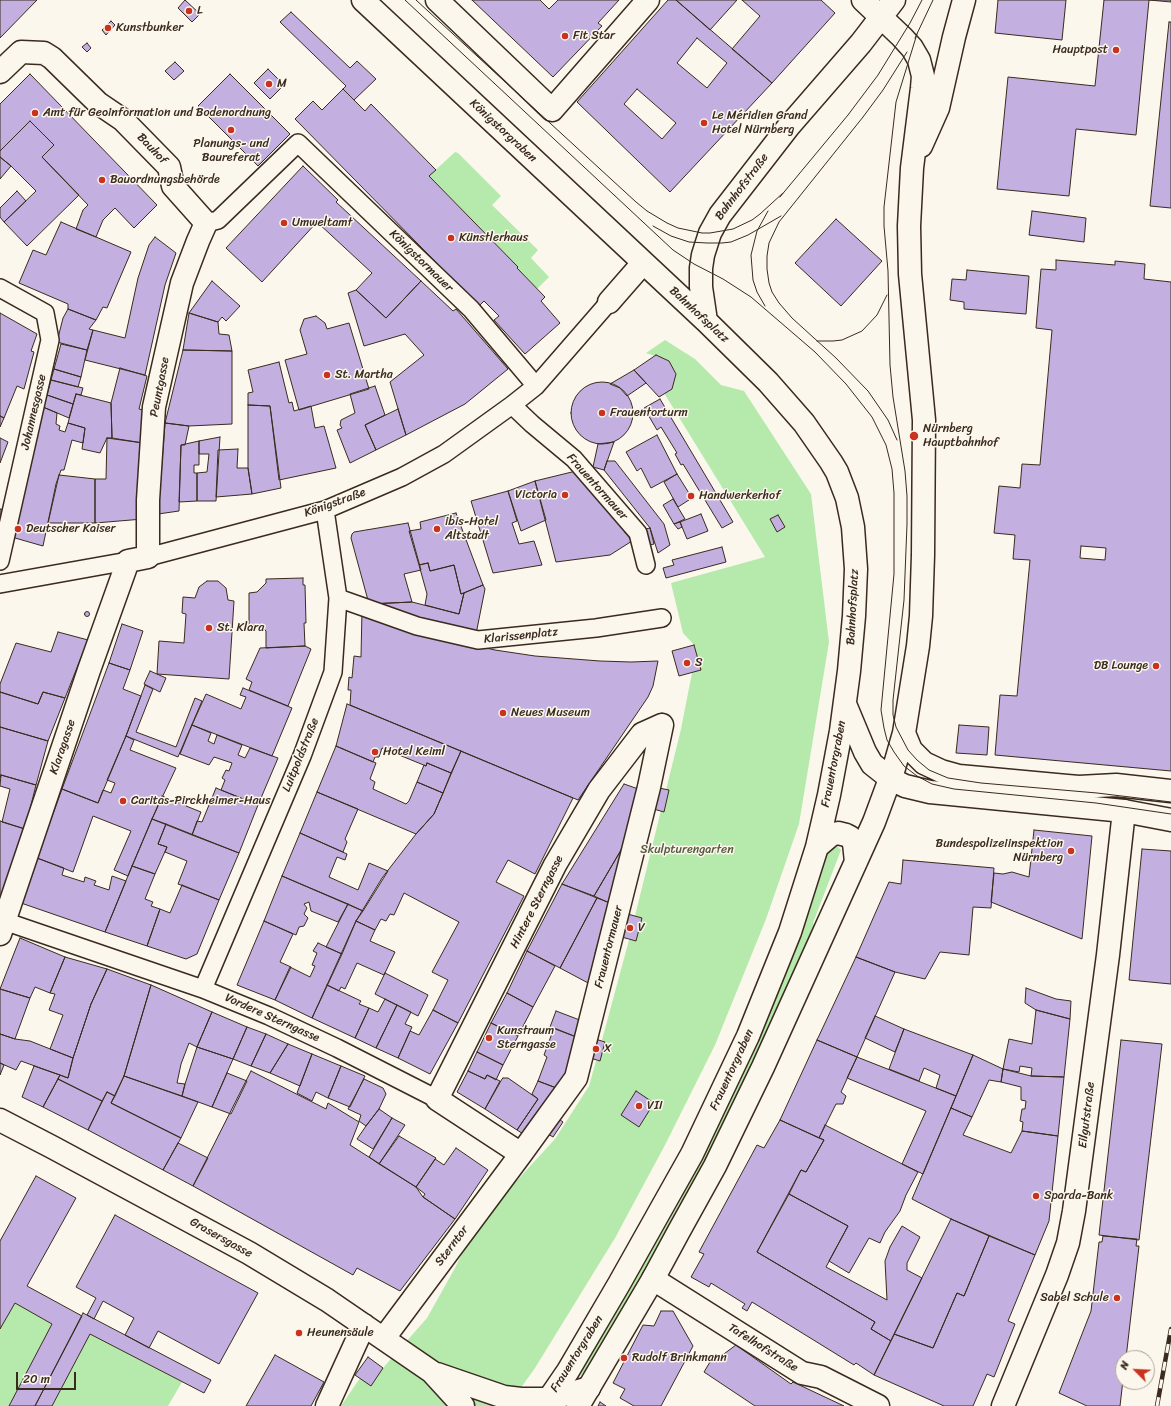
<!DOCTYPE html>
<html>
<head>
<meta charset="utf-8">
<style>
	body { margin:0 }
	#map { position:relative; width:1171px; height:1406px; overflow:hidden; background:#fbf7ec; font-family:Sriracha,sans-serif }
	canvas { display:block }
	.north { position:absolute; left:1115px; top:1350px; width:40px; height:40px; box-sizing:border-box; background:#fbf7ec; border:1px solid #aea59a; border-radius:50%; rotate:294deg; font-size:11px; font-weight:700; line-height:16px; text-align:center; color:#3b2a1e }
	.north::after { content:''; display:block; margin:auto; width:14px; height:18px; background:#c8321e; clip-path:polygon(50% 0,100% 100%,50% 72%,0 100%) }
	.scale { position:absolute; left:16px; top:1372px; width:60px; height:18px; box-sizing:border-box; border:2px solid #3b2a1e; border-top:0; padding-left:5px; font-size:12px; line-height:14px; white-space:nowrap; color:#3b2a1e; -webkit-text-stroke:3px #fbf7ec; paint-order:stroke }
</style>
</head>
<body>
<div id="map">
<canvas width="1171" height="1406"></canvas>
<div class="north">N</div>
<div class="scale">20 m</div>
</div>
<script>
const context = document.querySelector('canvas').getContext('2d');
context.lineJoin = 'round';
function paint(path, color) { context.fillStyle = color; context.fill(path, 'evenodd'); }
const toPath = rows => new Path2D(rows.map(r => 'M' + r).join(''));
function strokePath(path, color, width, dash) { context.strokeStyle = color; context.lineWidth = width; context.lineCap = dash ? 'butt' : 'round'; context.setLineDash(dash || []); context.stroke(path); }
function drawText(font, color, halo, rows, align = 'center') {
  context.font = font + ' Sriracha,sans-serif'; context.lineWidth = 3; context.setLineDash([]); context.textBaseline = 'middle'; context.strokeStyle = halo; context.fillStyle = color; for (const [text, x, y, turn = 0] of rows) {
    context.save(); context.translate(x, y); context.rotate((+turn || 0) * Math.PI / 180); context.textAlign = isNaN(turn) ? turn : align; if (halo) context.strokeText(text, 0, 0); context.fillText(text, 0, 0); context.restore();
  }
}
paint(toPath([
	[455,152,458,153,501,196,492,205,538,250,531,258,549,277,537,289,517,268,518,267,429,176],
	[665,340,695,359,721,385,744,391,811,494,829,642,799,824,766,919,715,1045,665,1145,615,1238,535,1368,508,1406,341,1406,360,1378,371,1385,383,1368,427,1318,455,1268,476,1225,555,1139,589,1086,596,1061,600,1060,605,1042,602,1040,629,940,636,940,642,918,635,916,681,729,692,673,700,669,694,645,683,633,671,583,765,557,664,393,672,389,676,374,669,361,646,353],
	[837,846,841,850,813,923,816,931,685,1204,592,1364,576,1380,679,1203,725,1110,827,853,832,848],
	[15,1303,52,1324,9,1406,0,1406,0,1329],
	[90,1334,182,1382,168,1406,52,1406]
]), '#b5eaac');
const building = toPath([
	[0,0,37,0,0,38,0,0],
	[185,0,200,14,192,22,178,8,185,0],
	[472,0,540,0,549,9,558,0,619,0,598,23,602,26,553,77,472,0],
	[668,0,676,0,772,83,670,192,577,102,668,0],
	[697,38,727,63,707,88,677,63,697,38],
	[637,89,676,123,662,139,624,104,637,89],
	[676,0,737,0,710,30,676,0],
	[742,0,821,0,835,13,772,83,732,49,760,16,742,0],
	[998,0,1066,0,1062,40,995,33,998,0],
	[1104,0,1171,0,1171,2,1149,0,1136,135,1076,129,1069,196,997,189,1008,77,1095,86,1104,0],
	[291,12,350,68,357,61,376,79,354,100,343,89,346,86,280,22,291,12],
	[111,21,115,25,106,35,102,30,111,21],
	[1169,22,1171,22,1171,208,1150,206,1169,22],
	[87,43,91,48,87,52,82,47,87,43],
	[175,62,184,71,174,80,165,71,175,62],
	[268,69,284,85,270,99,254,83,268,69],
	[30,74,157,205,134,228,115,208,103,220,96,237,76,229,83,210,88,205,42,157,54,145,30,121,0,151,0,104,30,74],
	[230,74,290,134,258,166,198,106,230,74],
	[343,89,365,111,371,104,436,170,429,176,518,267,517,268,545,297,541,301,560,323,525,354,494,320,499,316,484,301,479,306,295,119,313,101,322,110,343,89],
	[30,121,54,145,42,157,79,195,27,246,4,222,36,191,11,166,0,157,0,151,30,121],
	[0,157,11,166,0,179,0,157],
	[303,166,338,200,336,202,421,281,386,318,356,290,372,273,317,222,262,282,226,248,303,166],
	[17,191,26,201,4,222,0,217,0,208,17,191],
	[1032,211,1086,218,1084,242,1029,235,1032,211],
	[836,219,882,261,841,306,795,263,836,219],
	[61,222,131,252,107,308,103,307,96,320,68,309,68,304,19,283,33,250,46,255,61,222],
	[155,237,176,253,165,285,145,375,85,360,93,330,125,338,138,278,149,245,155,237],
	[1056,260,1115,265,1115,261,1145,264,1144,279,1171,282,1171,771,995,755,1000,695,1017,696,1030,560,1013,559,1015,535,994,533,999,486,1020,488,1022,464,1040,465,1052,330,1036,328,1041,269,1056,270,1056,260],
	[967,270,1029,276,1026,314,964,309,964,302,950,300,952,279,966,280,967,270],
	[212,281,240,306,226,321,222,317,218,322,189,313,212,281],
	[421,281,453,311,456,309,508,369,465,404,406,435,390,382,424,355,405,334,364,346,348,293,356,290,386,318,421,281],
	[68,309,96,320,89,329,93,330,87,350,57,342,63,318,68,309],
	[0,313,37,334,31,351,34,352,24,389,17,386,4,418,0,416,0,313],
	[189,313,218,322,219,334,229,335,232,351,183,350,189,313],
	[316,316,325,323,327,329,349,323,369,389,299,410,285,360,307,354,300,330,304,319,316,316],
	[61,344,87,350,81,377,54,369,61,344],
	[183,350,232,351,232,424,189,426,165,423,183,350],
	[656,355,669,361,676,374,672,389,659,397,634,370,656,355],
	[279,362,289,403,292,402,294,411,311,406,315,428,324,426,336,468,279,480,270,406,248,405,248,393,253,392,248,370,279,362],
	[120,368,147,376,139,409,143,410,143,443,112,438,111,403,120,368],
	[54,369,81,377,78,387,51,380,54,369],
	[634,370,646,383,627,396,620,388,610,384,634,370],
	[51,380,83,388,81,395,76,394,73,404,47,395,51,380],
	'571 413a31 31 0 1 1 62 0a31 31 0 1 1-62 0Z',
	[375,386,385,415,365,425,376,450,350,463,337,430,342,428,340,425,341,420,355,413,350,394,375,386],
	[76,394,111,403,112,438,107,438,100,453,82,449,85,428,68,423,76,394],
	[47,395,73,404,69,418,43,407,47,395],
	[660,399,733,522,722,528,683,464,681,465,675,454,677,453,661,427,657,430,644,408,660,399],
	[248,405,270,406,281,488,252,494,248,468,248,405],
	[43,407,57,413,56,424,60,426,59,430,65,432,68,423,85,428,83,443,72,440,64,470,61,470,56,484,43,546,8,536,43,407],
	[398,409,406,435,376,450,365,425,398,409],
	[0,416,4,418,0,427,0,416],
	[165,423,189,426,185,445,181,445,179,511,158,514,165,423],
	[657,435,677,474,651,488,641,468,637,471,626,452,657,435],
	[220,437,216,501,197,501,197,473,207,472,209,454,199,454,199,441,220,437],
	[0,438,8,442,0,463,0,438],
	[107,438,143,443,143,519,95,523,95,479,106,479,107,438],
	[199,441,199,465,194,465,194,473,197,473,197,501,179,502,181,445,199,441],
	[614,442,604,470,593,467,598,444,614,442],
	[238,449,237,468,248,468,252,494,216,497,218,450,238,449],
	[607,461,615,461,664,524,670,545,658,553,650,528,604,470,607,461],
	[576,471,632,541,610,555,556,562,535,481,576,471],
	[677,474,692,498,678,507,664,482,677,474],
	[59,475,95,479,95,523,48,523,59,475],
	[535,481,546,520,521,531,508,491,535,481],
	[508,491,517,521,512,523,519,544,534,541,542,565,493,573,471,501,508,491],
	[673,499,685,519,674,524,663,505,673,499],
	[0,509,4,510,0,530,0,509],
	[456,513,483,585,461,594,454,565,430,571,428,563,419,565,409,531,421,529,420,522,456,513],
	[701,514,708,531,687,539,680,522,701,514],
	[778,515,785,527,777,532,770,519,778,515],
	[680,522,682,527,678,529,674,524,680,522],
	[408,523,421,570,404,574,412,602,369,604,351,538,352,534,354,532,408,523],
	[650,528,654,544,646,546,641,530,650,528],
	[1081,546,1106,548,1105,560,1080,558,1081,546],
	[722,547,726,562,666,578,663,568,674,565,672,560,722,547],
	[428,563,430,571,454,565,461,594,464,593,459,614,425,605,427,594,419,565,428,563],
	[303,578,303,585,305,585,306,623,304,623,305,646,266,648,266,631,260,625,249,625,249,593,257,592,266,583,266,579,303,578],
	[207,581,218,581,226,588,228,600,234,601,229,679,157,674,159,641,184,643,186,614,182,613,183,597,195,598,199,587,207,581],
	[483,585,485,589,476,634,369,604,412,602,459,614,464,593,483,585],
	[362,610,477,646,495,650,535,656,600,661,631,662,658,661,653,686,648,697,578,800,350,705,351,690,348,690,349,677,352,678,354,656,361,657,362,610],
	'84.5 614a2.5 2.5 0 1 1 5 0a2.5 2.5 0 1 1-5 0Z',
	[122,624,143,631,130,670,109,663,122,624],
	[58,632,88,640,65,698,43,692,38,704,0,692,0,684,16,643,51,652,58,632],
	[694,645,701,670,679,676,672,651,694,645],
	[305,646,311,649,288,706,249,690,252,682,246,679,260,648,305,646],
	[109,663,130,670,123,689,141,696,126,736,98,803,62,789,109,663],
	[150,671,166,678,160,692,144,684,150,671],
	[145,685,153,689,136,732,176,747,195,698,202,701,178,757,126,736,145,685],
	[243,688,292,708,272,756,192,725,206,694,241,709,246,697,240,695,243,688],
	[0,692,38,704,43,692,65,698,48,741,0,727,0,692],
	[347,704,461,751,451,773,427,763,426,766,382,748,379,757,375,757,373,762,336,746,347,704],
	[192,725,211,733,208,741,214,744,217,735,242,745,238,755,245,758,250,748,278,758,258,805,221,790,225,780,222,778,226,770,229,771,232,763,214,757,209,765,180,754,192,725],
	[959,725,989,727,987,755,956,753,959,725],
	[0,727,48,741,36,785,1,775,0,778,0,727],
	[126,736,134,740,130,750,176,768,152,819,128,876,114,870,131,831,93,816,73,872,37,858,62,789,98,803,103,790,111,793,115,783,107,780,126,736],
	[336,746,376,763,370,779,375,782,373,789,406,804,409,801,417,782,443,793,434,814,416,834,317,792,336,746],
	[461,751,573,798,535,874,508,860,496,882,524,896,458,1023,433,1010,448,980,432,972,459,922,404,893,394,915,390,914,386,921,381,919,375,930,356,921,382,878,416,834,434,814,461,751],
	[427,763,451,773,443,793,417,782,424,765,426,766,427,763],
	[1,775,36,785,25,829,2,822,10,789,0,786,1,775],
	[624,784,644,791,638,821,594,896,562,884,624,784],
	[654,787,669,790,664,812,650,808,654,787],
	[216,788,258,805,239,853,192,835,197,821,202,822,216,788],
	[317,792,358,809,345,839,347,842,343,852,300,833,317,792],
	[162,796,179,803,182,796,189,799,186,806,201,812,192,835,152,819,162,796],
	[152,819,166,824,158,844,167,847,155,874,132,866,152,819],
	[0,821,25,829,0,902,0,821],
	[166,824,239,853,219,900,178,884,187,861,165,852,167,847,158,844,166,824],
	[1034,830,1092,836,1082,939,991,902,994,873,1003,874,1012,872,1029,877,1034,830],
	[300,833,347,854,345,860,337,857,329,877,358,890,369,863,388,871,363,911,282,876,300,833],
	[627,840,616,906,594,896,627,840],
	[1142,849,1171,851,1171,984,1129,980,1142,849],
	[37,858,64,868,62,875,84,882,85,877,96,881,94,885,109,890,112,876,126,881,105,932,21,903,37,858],
	[903,860,994,868,991,908,973,907,969,955,940,952,925,979,895,972,856,957,889,882,901,884,903,860],
	[132,866,155,874,145,899,153,902,151,906,160,909,147,946,105,932,132,866],
	[282,876,348,904,338,922,311,911,309,902,304,904,307,908,304,914,308,918,304,926,299,927,296,935,264,921,282,876],
	[562,884,597,898,560,968,527,951,562,884],
	[182,885,219,900,197,954,186,959,147,946,160,909,170,913,182,885],
	[597,898,613,904,603,941,599,940,595,953,599,954,590,984,560,968,597,898],
	[348,904,363,911,356,921,342,954,326,947,348,904],
	[624,913,642,918,636,941,618,936,624,913],
	[264,921,293,934,280,962,291,967,275,1000,237,985,264,921],
	[356,921,375,930,370,941,395,952,384,975,357,963,345,989,341,987,339,991,327,985,356,921],
	[20,938,65,957,50,993,35,987,30,998,0,989,20,938],
	[318,943,342,954,312,1018,275,1000,290,967,310,977,315,966,312,965,317,953,313,951,318,943],
	[527,951,555,966,533,1007,507,993,527,951],
	[65,957,107,969,91,1004,73,1058,50,1049,63,1015,49,1010,55,994,50,993,65,957],
	[856,957,895,972,857,1057,817,1040,856,957],
	[107,969,151,985,124,1076,115,1096,107,1092,102,1101,58,1079,60,1075,68,1078,73,1058,91,1004,107,969],
	[385,973,428,995,418,1016,375,994,385,973],
	[151,985,212,1012,197,1047,189,1043,181,1064,177,1083,185,1084,182,1096,124,1076,151,985],
	[327,985,361,1001,359,1004,369,1008,355,1038,312,1018,327,985],
	[1026,988,1056,999,1071,1001,1070,1019,1036,1010,1025,1003,1026,988],
	[0,989,30,998,15,1039,0,1034,0,989],
	[507,993,533,1007,518,1036,491,1023,507,993],
	[385,999,397,1005,376,1048,355,1038,369,1008,378,1012,385,999],
	[397,1005,411,1012,405,1024,412,1027,398,1058,376,1048,397,1005],
	[433,1010,458,1023,430,1074,398,1058,410,1031,419,1035,433,1010],
	[1036,1010,1070,1019,1064,1077,1031,1076,1032,1068,1020,1066,1019,1072,1003,1069,1009,1039,1032,1044,1036,1010],
	[556,1011,585,1022,579,1038,550,1027,556,1011],
	[212,1012,247,1027,233,1059,197,1047,212,1012],
	[875,1016,904,1029,895,1052,865,1038,875,1016],
	[491,1023,518,1036,503,1065,477,1052,491,1023],
	[247,1027,266,1034,251,1066,233,1059,247,1027],
	[554,1028,579,1038,559,1089,538,1081,547,1057,544,1055,554,1028],
	[904,1029,973,1055,956,1096,936,1088,940,1075,924,1068,919,1081,889,1069,904,1029],
	[0,1034,15,1039,30,1041,73,1058,68,1078,21,1061,16,1070,0,1063,0,1034],
	[266,1034,288,1044,270,1073,251,1066,266,1034],
	[592,1038,605,1042,600,1061,587,1057,592,1038],
	[817,1040,857,1057,841,1092,846,1096,843,1104,836,1104,819,1138,780,1120,817,1040],
	[1121,1040,1162,1044,1139,1240,1099,1235,1121,1040],
	[288,1044,312,1054,300,1086,270,1073,288,1044],
	[197,1047,233,1059,212,1107,182,1096,185,1084,197,1047],
	[477,1052,503,1065,496,1080,487,1075,485,1079,468,1071,477,1052],
	[312,1054,341,1066,328,1098,316,1092,312,1101,297,1093,312,1054],
	[973,1055,1003,1069,1001,1082,989,1080,972,1117,951,1108,973,1055],
	[857,1057,956,1096,923,1174,902,1164,926,1111,847,1078,857,1057],
	[0,1063,4,1065,0,1075,0,1063],
	[34,1066,60,1075,43,1107,22,1097,34,1066],
	[341,1066,365,1076,350,1107,328,1098,341,1066],
	[1003,1069,1031,1076,1064,1077,1058,1136,1022,1131,1023,1122,1020,1121,1022,1109,1025,1109,1026,1101,1021,1100,1021,1087,1001,1082,1003,1069],
	[251,1071,326,1109,328,1103,359,1122,350,1145,416,1187,423,1197,455,1219,400,1291,357,1268,353,1275,193,1186,251,1071],
	[468,1071,485,1079,487,1075,500,1081,485,1109,457,1092,468,1071],
	[227,1073,247,1081,231,1114,212,1107,227,1073],
	[124,1076,198,1102,181,1138,111,1103,124,1076],
	[503,1078,508,1078,538,1099,517,1130,485,1109,502,1079,503,1078],
	[58,1079,102,1101,88,1130,43,1107,58,1079],
	[364,1079,383,1088,386,1094,379,1109,366,1126,359,1121,361,1115,348,1109,364,1079],
	[538,1081,559,1089,528,1137,517,1130,538,1099,532,1094,538,1081],
	[636,1091,654,1103,639,1127,621,1115,636,1091],
	[107,1092,115,1096,111,1103,181,1138,163,1170,88,1130,107,1092],
	[951,1108,972,1117,963,1135,1011,1153,1022,1131,1058,1136,1049,1221,1035,1255,951,1219,912,1199,951,1108],
	[379,1109,392,1118,373,1149,357,1139,366,1126,379,1109],
	[553,1115,563,1122,553,1137,543,1131,553,1115],
	[392,1118,405,1125,379,1164,369,1157,392,1118],
	[780,1120,824,1140,806,1172,801,1170,757,1252,875,1322,871,1329,891,1341,874,1375,856,1363,854,1365,752,1302,747,1311,742,1308,745,1304,711,1283,709,1287,691,1277,704,1254,699,1252,757,1145,764,1148,780,1120],
	[825,1125,918,1172,906,1195,900,1211,885,1232,880,1243,869,1238,849,1273,829,1261,848,1226,789,1194,801,1170,806,1172,824,1140,819,1138,825,1125],
	[399,1136,436,1158,416,1187,379,1164,399,1136],
	[178,1143,208,1158,193,1186,163,1170,178,1143],
	[456,1148,488,1170,455,1219,423,1197,425,1194,416,1187,435,1159,444,1165,456,1148],
	[36,1176,76,1198,27,1286,82,1316,35,1406,9,1406,52,1324,15,1303,0,1329,0,1241,36,1176],
	[789,1194,848,1226,826,1267,887,1300,885,1261,890,1247,902,1226,920,1237,907,1263,907,1270,922,1278,891,1341,871,1329,875,1322,757,1252,789,1194],
	[115,1215,258,1293,219,1364,158,1331,149,1348,125,1335,134,1318,103,1301,94,1319,87,1315,96,1298,76,1287,115,1215],
	[951,1219,989,1236,964,1296,957,1293,933,1348,894,1334,951,1219],
	[989,1236,1035,1255,1008,1321,1015,1324,994,1377,987,1374,973,1406,944,1406,874,1375,894,1334,933,1348,957,1293,964,1296,989,1236],
	[1103,1236,1137,1239,1136,1246,1139,1246,1126,1358,1123,1358,1123,1380,1120,1406,1087,1406,1059,1393,1091,1311,1099,1242,1102,1242,1103,1236],
	[661,1311,673,1311,693,1346,661,1406,634,1406,620,1398,625,1389,613,1383,643,1325,654,1326,661,1311],
	[83,1313,211,1380,204,1393,90,1334,52,1406,35,1406,83,1313],
	[736,1345,791,1384,793,1382,844,1406,755,1406,704,1372,713,1357,717,1359,736,1345],
	[275,1355,324,1382,311,1406,246,1406,275,1355],
	[368,1357,383,1368,371,1386,355,1375,368,1357],
	[600,1402,606,1406,598,1406,600,1402]
]);
paint(building, '#c3b0e0');
strokePath(building, '#3b2a1e', 1);
const pedestrian = toPath([
	[206,223,218,220,298,143,471,309,536,386],
	[0,288,45,313,50,340,0,561],
	[512,405,532,424,574,459,638,533,646,565],
	[148,557,325,510,402,477,444,454,512,405,536,386,609,302],
	[0,584,128,561],
	[338,598,417,626,478,640,596,628,662,618],
	[0,921,4,921,203,989,269,1016,337,1048,437,1099],
	[203,989,302,756,333,672,338,598,325,510]
]);
const minor = toPath([
	[437,0,552,110,648,0],
	[0,72,21,52,44,53,52,58,98,103,123,120,169,167,173,186,206,223,198,241,182,283,154,407,148,500,148,557,128,561,89,670,0,934],
	[609,302,643,263],
	[0,1120,52,1147,249,1253,327,1300,432,1372,463,1406],
	[521,1154,437,1099,555,865,599,790,642,734,662,725],
	[653,1279,802,1373,821,1377,878,1406],
	[384,1338,521,1154,576,1078,649,787,662,725],
	[437,1374,504,1397,521,1399,549,1399,589,1388],
	[327,1406,364,1325],
	[1003,1406,1057,1275,1068,1243,1074,1211,1108,955,1124,811]
]);
const secondary = toPath([
	[363,0,706,321,768,382,804,423,831,462,837,472,847,498,853,527,856,569,854,616,849,671,841,731,829,795,817,847,790,932,748,1036,692,1154,619,1284,568,1371,544,1406],
	[921,146,938,108,954,37,964,0],
	[706,321,701,287,701,268,703,255,710,233,720,215,789,126,861,43,894,0],
	[845,704,865,752,872,764,891,779,905,786,930,792,1124,811,1171,820],
	[904,733,911,750,924,763,941,771,959,776,1067,786,1079,787,1116,785,1171,791],
	[817,847,831,835,838,833,846,835,850,837,854,843,856,862],
	[578,1406,653,1279,679,1231,715,1166,763,1067,874,822,894,768,904,733,918,646,921,616,923,555,924,420,910,274,909,226,912,168,922,88,923,76,919,60,912,48,902,37,863,0]
]);
strokePath(pedestrian, '#3b2a1e', 20);
strokePath(minor, '#3b2a1e', 25);
strokePath(secondary, '#3b2a1e', 25);
strokePath(pedestrian, '#fbf7ec', 17);
strokePath(minor, '#fbf7ec', 22);
strokePath(secondary, '#fbf7ec', 22);
strokePath(toPath([
	[405,0,673,250,694,264,723,279,751,297,815,352,846,384,872,417,886,445,892,469,894,493,894,574,881,710,884,728,887,740,894,752,904,766,917,776,932,784,954,789,1096,803,1171,814],
	[416,0,636,202,647,211,667,223,678,228,702,233,710,233,733,229,752,220,760,214,783,193],
	[917,34,896,102,884,207,884,226,888,271,890,365,893,397,905,471,907,496,907,524,904,600,893,700,893,715,896,727,908,750,917,760,929,770,948,778,981,783,1097,793,1171,802],
	[915,38,933,0],
	[780,197,848,115,878,75,910,23,922,0],
	[653,226,671,236,689,242,707,243,722,243,731,242,748,235,781,216],
	[765,306,757,292,753,280,751,255,757,231,768,211],
	[817,341,833,341,842,340,862,331,877,315,887,295],
	[897,440,888,420,868,391,836,358,792,318,779,303,772,292,769,283,767,269,767,256,769,243,779,222,863,117,883,90,907,52]
]), '#3b2a1e', 1);
const rail = toPath([
	[1157,1406,1171,1329]
]);
strokePath(rail, '#3b2a1e', 4.5);
strokePath(rail, '#fbf7ec', 3, [9]);
for (const [x, y, r, color] of [
	[189,11,4,"#c8321e"],
	[108,28,4,"#c8321e"],
	[565,36,4,"#c8321e"],
	[1116,50,4,"#c8321e"],
	[269,84,4,"#c8321e"],
	[35,113,4,"#c8321e"],
	[704,123,4,"#c8321e"],
	[231,130,4,"#c8321e"],
	[102,180,4,"#c8321e"],
	[284,223,4,"#c8321e"],
	[451,238,4,"#c8321e"],
	[327,375,4,"#c8321e"],
	[602,413,4,"#c8321e"],
	[914,436,5,"#c8321e"],
	[565,495,4,"#c8321e"],
	[691,496,4,"#c8321e"],
	[18,529,4,"#c8321e"],
	[437,529,4,"#c8321e"],
	[209,628,4,"#c8321e"],
	[687,663,4,"#c8321e"],
	[1156,666,4,"#c8321e"],
	[503,713,4,"#c8321e"],
	[375,752,4,"#c8321e"],
	[123,801,4,"#c8321e"],
	[1071,851,4,"#c8321e"],
	[630,928,4,"#c8321e"],
	[489,1038,4,"#c8321e"],
	[596,1049,4,"#c8321e"],
	[639,1106,4,"#c8321e"],
	[1036,1196,4,"#c8321e"],
	[1117,1298,4,"#c8321e"],
	[299,1333,4,"#c8321e"],
	[624,1358,4,"#c8321e"]
]) { const dot = new Path2D(); dot.arc(x, y, r, 0, 2 * Math.PI); context.fillStyle = color; context.fill(dot); strokePath(dot, '#fbf7ec', 1.5); }
drawText('12px', '#3b2a1e', '#fbf7ec', [
	["L",197,11],
	["Kunstbunker",116,28],
	["Fit Star",573,36],
	["Hauptpost",1108,50,"right"],
	["M",277,84],
	["Amt für Geoinformation und Bodenordnung",43,113],
	["Le Méridien Grand",712,116],
	["Hotel Nürnberg",712,130],
	["Planungs- und",231,144,"center"],
	["Baureferat",231,158,"center"],
	["Bauordnungsbehörde",110,180],
	["Umweltamt",292,223],
	["Künstlerhaus",459,238],
	["St. Martha",335,375],
	["Frauentorturm",610,413],
	["Nürnberg",923,429],
	["Hauptbahnhof",923,443],
	["Victoria",557,495,"right"],
	["Handwerkerhof",699,496],
	["ibis-Hotel",445,522],
	["Altstadt",445,536],
	["Deutscher Kaiser",26,529],
	["St. Klara",217,628],
	["S",695,663],
	["DB Lounge",1148,666,"right"],
	["Neues Museum",511,713],
	["Hotel Keiml",383,752],
	["Caritas-Pirckheimer-Haus",131,801],
	["Bundespolizeiinspektion",1063,844,"right"],
	["Nürnberg",1063,858,"right"],
	["V",638,928],
	["Kunstraum",497,1031],
	["Sterngasse",497,1045],
	["X",604,1049],
	["VII",647,1106],
	["Sparda-Bank",1044,1196],
	["Sabel Schule",1109,1298,"right"],
	["Heunensäule",307,1333],
	["Rudolf Brinkmann",632,1358]
], 'left');
drawText('12px', '#3b2a1e', '#fbf7ec', [
	["Königstorgraben",503,131,43],
	["Bauhof",152,149,46],
	["Bahnhofstraße",742,187,-53],
	["Königstormauer",421,261,44],
	["Bahnhofsplatz",699,315,43],
	["Peuntgasse",160,387,-79],
	["Johannesgasse",34,412,-77],
	["Frauentormauer",597,487,48],
	["Königstraße",335,503,-20],
	["Bahnhofsplatz",853,607,-87],
	["Klarissenplatz",521,636,-6],
	["Klaragasse",63,747,-71],
	["Luitpoldstraße",301,755,-68],
	["Frauentorgraben",834,764,-79],
	["Hintere Sterngasse",537,902,-63],
	["Frauentormauer",609,947,-76],
	["Vordere Sterngasse",272,1018,24],
	["Frauentorgraben",732,1070,-65],
	["Eilgutstraße",1087,1115,-83],
	["Grasersgasse",221,1238,29],
	["Sterntor",452,1246,-53],
	["Tafelhofstraße",763,1348,32],
	["Frauentorgraben",577,1354,-58]
]);
drawText('12px', '#5a5a42', '#fbf7ec', [
	["Skulpturengarten",687,850]
]);
</script>
</body>
</html>
